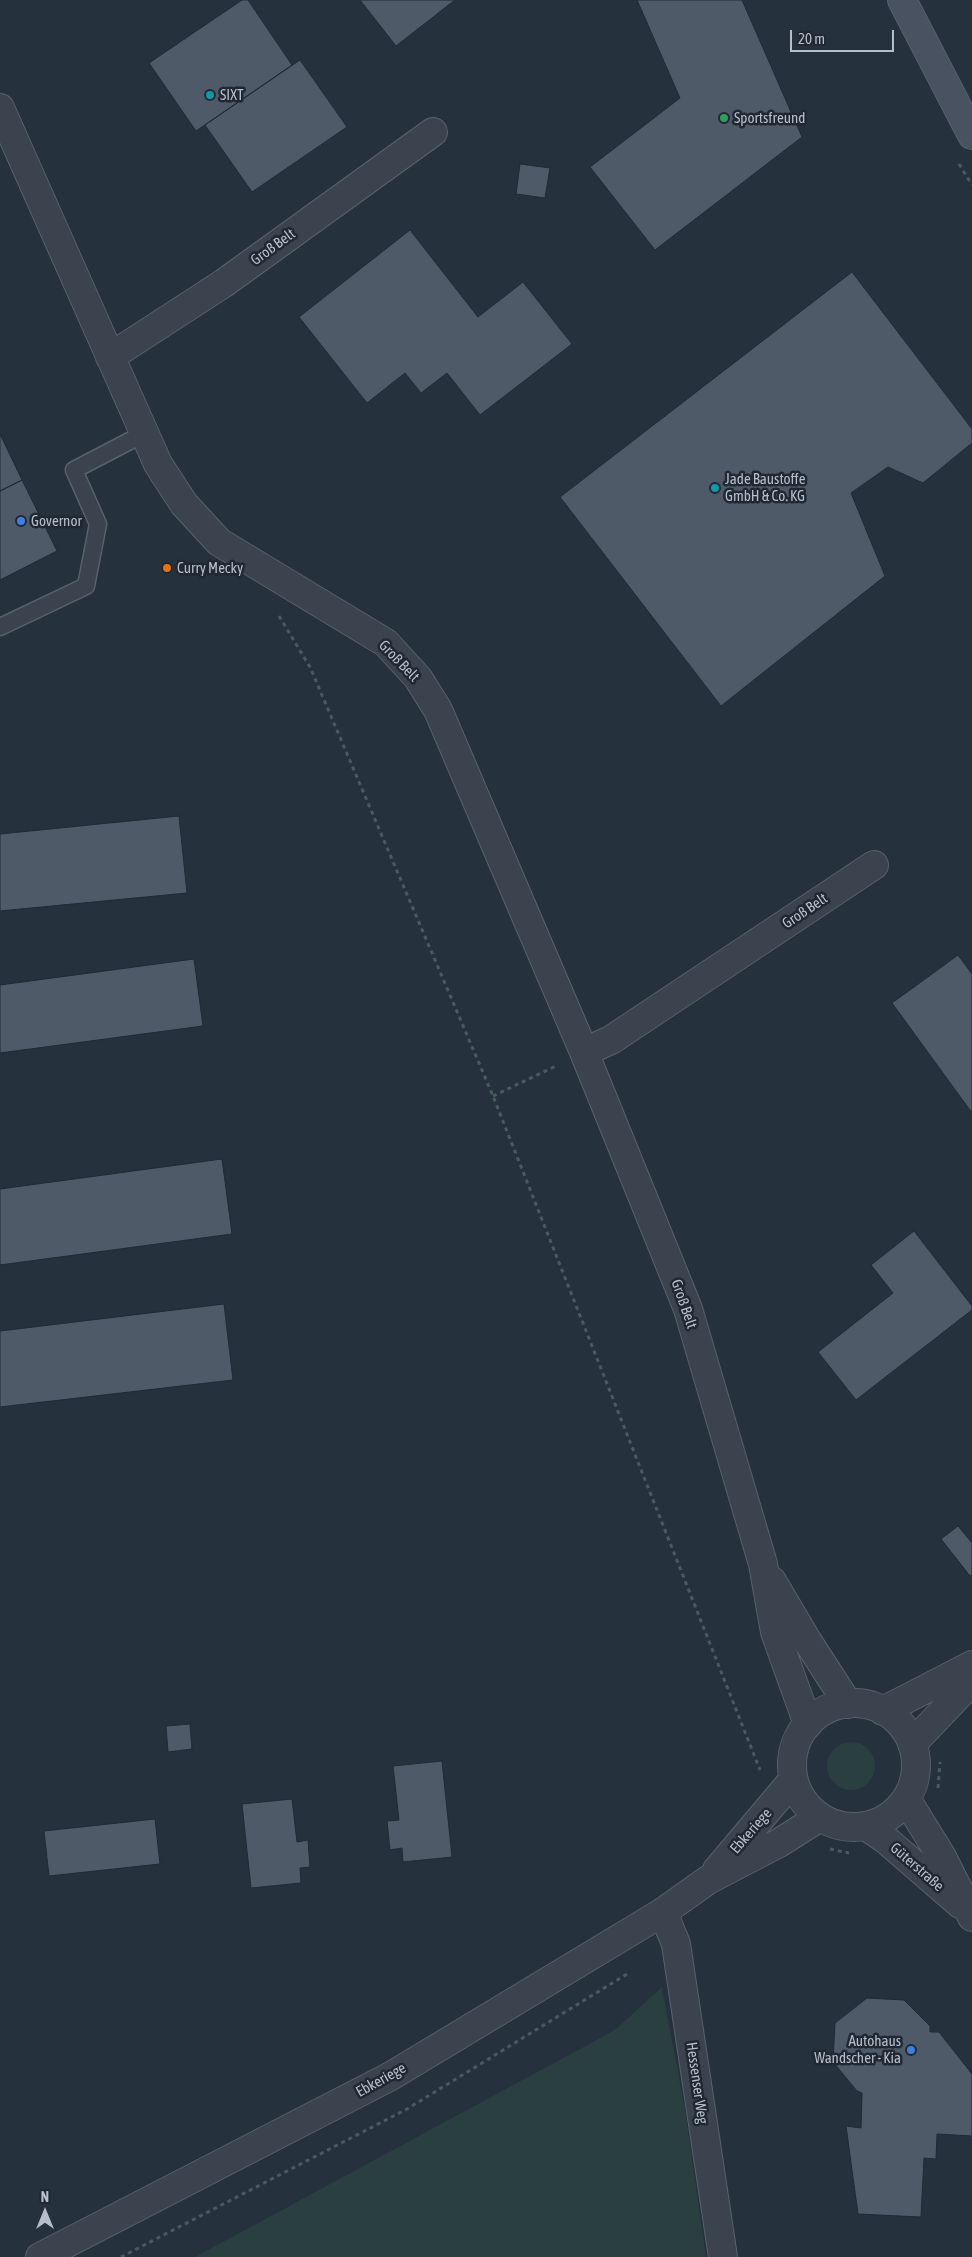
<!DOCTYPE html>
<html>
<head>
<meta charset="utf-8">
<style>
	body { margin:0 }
	#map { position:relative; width:972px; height:2257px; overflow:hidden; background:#26313e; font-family:"Asap Condensed",sans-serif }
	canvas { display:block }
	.north { position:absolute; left:20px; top:2187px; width:50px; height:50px; -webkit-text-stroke:4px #1f2833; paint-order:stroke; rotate:0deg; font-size:14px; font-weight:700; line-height:20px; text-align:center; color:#b6bec9 }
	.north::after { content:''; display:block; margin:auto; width:18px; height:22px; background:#b6bec9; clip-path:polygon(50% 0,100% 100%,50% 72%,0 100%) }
	.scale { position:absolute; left:790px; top:30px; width:104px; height:22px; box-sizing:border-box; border:2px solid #b6bec9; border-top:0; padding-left:6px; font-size:15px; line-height:18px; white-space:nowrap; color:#b6bec9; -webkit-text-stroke:4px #1f2833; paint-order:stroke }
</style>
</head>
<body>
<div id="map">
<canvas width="972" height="2257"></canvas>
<div class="north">N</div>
<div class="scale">20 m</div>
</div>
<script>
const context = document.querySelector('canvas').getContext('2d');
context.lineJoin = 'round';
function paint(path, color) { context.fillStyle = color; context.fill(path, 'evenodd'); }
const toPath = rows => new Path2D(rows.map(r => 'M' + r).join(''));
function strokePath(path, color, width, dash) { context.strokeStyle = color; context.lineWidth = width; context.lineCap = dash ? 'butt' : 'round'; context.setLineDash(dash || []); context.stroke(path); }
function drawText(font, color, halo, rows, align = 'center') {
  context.font = font + ' "Asap Condensed",sans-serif'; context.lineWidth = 5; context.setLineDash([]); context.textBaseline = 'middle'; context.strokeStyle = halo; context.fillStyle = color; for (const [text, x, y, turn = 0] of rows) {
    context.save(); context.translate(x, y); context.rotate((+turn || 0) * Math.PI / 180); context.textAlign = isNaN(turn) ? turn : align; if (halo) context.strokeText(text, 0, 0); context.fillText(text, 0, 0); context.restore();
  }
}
paint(toPath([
	'827 1766a24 24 0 1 1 48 0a24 24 0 1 1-48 0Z',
	[662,1987,685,2110,706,2257,195,2257,615,2030]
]), '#293f40');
const building = toPath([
	[242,0,248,0,292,65,196,131,149,63,242,0],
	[360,0,455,0,396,46,360,0],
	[637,0,742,0,802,137,655,250,590,167,680,98,637,0],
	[300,60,347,127,252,192,205,125,300,60],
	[520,164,550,168,545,198,516,194,520,164],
	[410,230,478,317,523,282,572,344,480,415,447,373,421,393,405,373,367,403,299,317,410,230],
	[852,272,972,429,972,443,923,483,888,467,851,493,885,576,721,706,560,497,852,272],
	[0,434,22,480,0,491,0,434],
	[22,480,57,551,0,580,0,491,22,480],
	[179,816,187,893,0,911,0,834,179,816],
	[958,955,972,974,972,1113,892,1003,958,955],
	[194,959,203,1026,0,1053,0,985,194,959],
	[222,1159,232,1234,0,1265,0,1189,222,1159],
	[914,1231,972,1306,972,1310,856,1400,818,1352,893,1293,871,1265,914,1231],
	[224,1304,233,1380,0,1407,0,1331,224,1304],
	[958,1526,972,1543,972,1575,970,1576,941,1539,958,1526],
	[190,1724,192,1749,168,1752,166,1726,190,1724],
	[442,1761,452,1857,403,1862,402,1848,390,1850,387,1821,399,1820,393,1766,442,1761],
	[292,1799,297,1842,308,1840,310,1867,300,1868,301,1883,251,1888,242,1804,292,1799],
	[155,1819,160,1864,49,1876,44,1831,155,1819],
	[867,1998,904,2000,930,2026,930,2032,939,2032,972,2074,972,2136,937,2134,936,2159,924,2158,921,2217,858,2214,846,2126,861,2128,862,2093,857,2091,833,2062,835,2023,867,1998]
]);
paint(building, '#4f5a69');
strokePath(building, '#212a35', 1);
const service = toPath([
	[0,627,86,586,98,524,74,470,145,433]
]);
const minor = toPath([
	[0,108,158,464,184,504,219,542,386,643,418,678,438,710,584,1052,688,1309,763,1564,775,1632,808,1724],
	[110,357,224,283,433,132],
	[584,1052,611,1040,874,865],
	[772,1581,808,1642,848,1704],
	[906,1799,942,1857,972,1917],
	[866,1826,885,1839,960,1904],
	[663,1912,676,1944,723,2257]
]);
const tertiary = toPath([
	'792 1765a62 62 0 1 1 124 0a62 62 0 1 1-124 0Z',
	[883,1711,972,1665],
	[912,1744,972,1681],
	[717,1870,793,1780],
	[40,2257,391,2076,663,1912,708,1880,779,1843,820,1817]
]);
const secondary = toPath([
	[902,0,972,135]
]);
strokePath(service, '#58616c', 19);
strokePath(minor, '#58616c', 30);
strokePath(tertiary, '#58616c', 30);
strokePath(secondary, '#58616c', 30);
strokePath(toPath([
	[959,164,972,185],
	[279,616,310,667,493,1096,760,1770],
	[493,1096,556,1066],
	[938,1788,940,1762],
	[830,1849,849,1853],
	[121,2257,407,2109,627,1974]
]), '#485c5e', 3, [4, 4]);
strokePath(service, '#3a434e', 16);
strokePath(minor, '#3a434e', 28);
strokePath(tertiary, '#3a434e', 28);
strokePath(secondary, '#485261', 28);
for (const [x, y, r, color] of [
	[210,95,5,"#0f9aa8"],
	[724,118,5,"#2e9e5b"],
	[715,488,5,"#0f9aa8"],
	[21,521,5,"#3f7fe0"],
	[167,568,5,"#e8710a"],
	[911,2050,5,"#3f7fe0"]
]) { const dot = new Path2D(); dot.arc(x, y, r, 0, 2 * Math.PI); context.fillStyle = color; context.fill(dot); strokePath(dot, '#1f2833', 2); }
drawText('15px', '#b6bec9', '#1f2833', [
	["SIXT",220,95],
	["Sportsfreund",734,118],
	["Jade Baustoffe",725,479],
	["GmbH & Co. KG",725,496],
	["Governor",31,521],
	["Curry Mecky",177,568],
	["Autohaus",901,2041,"right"],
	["Wandscher - Kia",901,2058,"right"]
], 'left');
drawText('15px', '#b6bec9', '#1f2833', [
	["Groß Belt",273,247,-36],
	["Groß Belt",399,661,46],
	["Groß Belt",805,911,-34],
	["Groß Belt",684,1304,71],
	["Ebkeriege",751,1831,-49],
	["Güterstraße",917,1867,41],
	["Ebkeriege",381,2080,-29],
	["Hessenser Weg",697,2083,82]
]);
</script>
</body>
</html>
